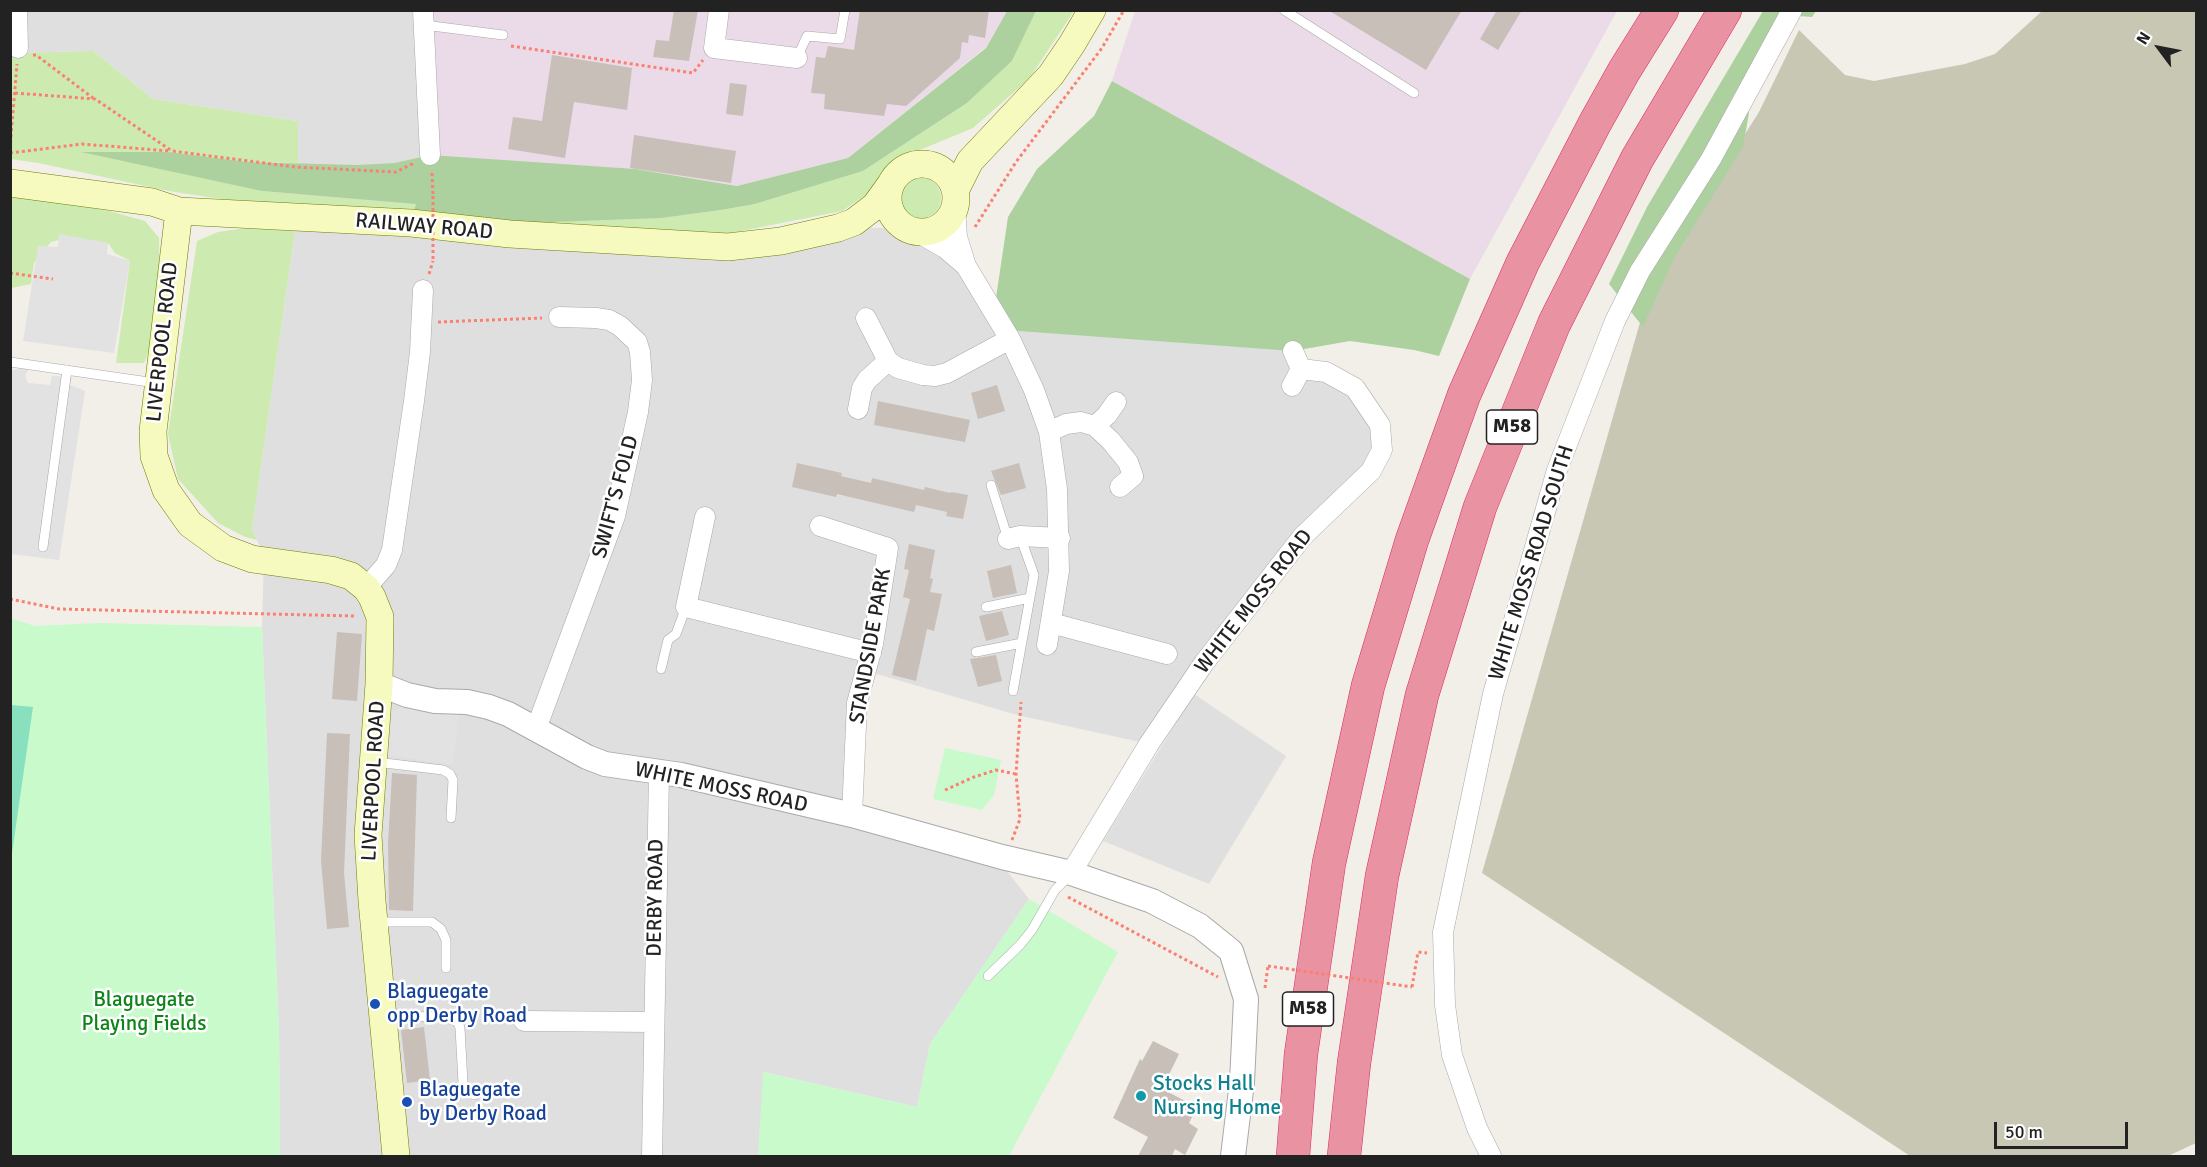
<!DOCTYPE html>
<html>
<head>
<meta charset="utf-8">
<style>
	body { margin:0 }
	#map { position:relative; width:2207px; height:1167px; overflow:hidden; background:#f2efe9; font-family:Signika,sans-serif }
	canvas { display:block }
	.frame { position:absolute; inset:0; border:12px solid #222; pointer-events:none }
	.north { position:absolute; left:2129px; top:18px; width:60px; height:60px; -webkit-text-stroke:4px #fff; paint-order:stroke; rotate:302deg; font-size:16px; font-weight:700; line-height:24px; text-align:center; color:#222 }
	.north::after { content:''; display:block; margin:auto; width:21px; height:27px; background:#222; clip-path:polygon(50% 0,100% 100%,50% 72%,0 100%) }
	.scale { position:absolute; left:1994px; top:1122px; width:134px; height:27px; box-sizing:border-box; border:3px solid #222; border-top:0; padding-left:8px; font-size:18px; line-height:21px; white-space:nowrap; color:#222; -webkit-text-stroke:4px #fff; paint-order:stroke }
</style>
</head>
<body>
<div id="map">
<canvas width="2207" height="1167"></canvas>
<div class="frame"></div>
<div class="north">N</div>
<div class="scale">50 m</div>
</div>
<script>
const context = document.querySelector('canvas').getContext('2d');
context.lineJoin = 'round';
function paint(path, color) { context.fillStyle = color; context.fill(path, 'evenodd'); }
const toPath = rows => new Path2D(rows.map(r => 'M' + r).join(''));
function strokePath(path, color, width, dash) { context.strokeStyle = color; context.lineWidth = width; context.lineCap = dash ? 'butt' : 'round'; context.setLineDash(dash || []); context.stroke(path); }
function drawText(font, color, halo, rows, align = 'center') {
  context.font = font + ' Signika,sans-serif'; context.lineWidth = 5; context.setLineDash([]); context.textBaseline = 'middle'; context.strokeStyle = halo; context.fillStyle = color; for (const [text, x, y, turn = 0] of rows) {
    context.save(); context.translate(x, y); context.rotate((+turn || 0) * Math.PI / 180); context.textAlign = isNaN(turn) ? turn : align; if (halo) context.strokeText(text, 0, 0); context.fillText(text, 0, 0); context.restore();
  }
}
paint(toPath([
	[10,11,423,11,728,247,838,228,906,228,917,232,929,232,947,222,994,311,1293,351,1301,369,1355,388,1382,450,1303,536,1149,744,1017,715,870,672,852,815,994,855,1029,899,930,1044,917,1107,764,1072,758,1156,280,1156,279,1034,262,627,264,556,252,529,297,217,298,121,153,99,93,51,11,53],
	[1194,694,1286,756,1209,884,1103,841]
]), '#e0dfdf');
paint(toPath([
	[423,11,1007,11,986,47,848,158,737,186,635,169,430,155],
	[1135,11,1617,11,1470,279,1112,81]
]), '#ebdbe8');
paint(toPath([
	[2042,11,2196,11,2196,1143,2168,1156,1910,1156,1482,873,1641,319,1687,226,1759,112,1799,30,1845,75,1874,81,1965,64,1995,54]
]), '#c7c7b4');
paint(toPath([
	[1036,11,1074,11,1029,79,973,128,915,152,884,169,872,191,842,211,706,238,524,223,661,218,721,210,755,204,863,171,967,103,1012,61],
	[93,51,153,99,298,121,298,163,247,162,262,191,416,204,411,223,298,211,169,191,38,163,11,159,11,53],
	'901 198a20 20 0 1 1 40 0a20 20 0 1 1-40 0Z',
	[10,193,109,211,145,221,159,238,160,302,154,339,144,363,116,363,130,261,115,253,108,243,67,238,51,242,34,263,31,284,11,288],
	[246,228,295,231,252,529,257,540,245,537,218,523,178,479,168,434,197,241,218,232]
]), '#cdebb0');
paint(toPath([
	[1007,11,1036,11,1012,61,967,103,863,171,755,204,721,210,661,218,524,223,411,223,416,204,262,191,81,152,168,152,247,162,357,165,395,163,430,155,635,169,737,186,848,158,986,48],
	[1763,11,1816,11,1812,17,1785,15,1743,89,1749,113,1743,147,1674,258,1643,327,1609,284,1647,207],
	[1112,81,1470,279,1439,356,1414,350,1350,341,1293,351,1005,330,994,311,1008,217,1037,169,1094,116]
]), '#add19e');
paint(toPath([
	[10,618,35,626,99,623,262,627,279,1034,280,1156,11,1156],
	[945,748,1001,760,994,795,982,810,933,799],
	[1029,899,1118,952,1009,1156,758,1156,763,1072,917,1107,930,1044]
]), '#c8facc');
paint(toPath([
	[11,705,33,707,11,860,10,705]
]), '#88e0be');
paint(toPath([
	[59,234,108,243,107,254,130,261,114,353,23,341,38,246,58,247],
	[30,365,25,376,28,383,50,385,52,376,72,377,70,385,85,391,59,560,11,554,11,371],
	[404,705,459,712,453,765,386,755,392,713]
]), '#e2e2e2');
paint(toPath([
	[674,10,698,10,689,61,653,57,656,40,669,41],
	[860,10,989,10,985,38,969,35,968,43,962,42,960,58,906,106,887,104,884,116,824,109,825,94,811,93,816,57,825,58,828,46,854,50],
	[1328,10,1462,10,1426,70],
	[1497,10,1522,10,1498,50,1480,39],
	[552,55,632,68,627,110,574,102,565,158,508,149,513,117,542,121],
	[730,83,747,85,743,116,726,114],
	[634,135,736,151,731,183,630,168],
	[997,385,1005,411,978,419,971,393],
	[878,401,970,420,965,442,874,425],
	[797,463,842,473,841,476,871,483,872,478,924,490,925,487,950,493,951,492,968,495,963,519,946,516,947,512,916,505,914,512,837,494,836,497,792,487],
	[1019,463,1026,488,1001,495,991,471],
	[909,544,935,550,930,578,933,579,930,592,942,594,934,631,927,629,916,681,892,675,910,599,903,597,909,570,904,569],
	[1011,565,1017,593,993,598,987,571],
	[1002,611,1009,635,986,641,979,616],
	[337,632,362,634,357,701,332,699],
	[996,655,1002,681,978,687,970,659],
	[327,733,350,734,344,873,349,927,327,929,321,861],
	[392,773,417,775,413,911,389,910,388,844],
	[424,1027,430,1080,407,1083,401,1030],
	[1153,1041,1179,1054,1162,1089,1197,1107,1189,1123,1198,1129,1185,1155,1175,1149,1172,1156,1138,1156,1148,1137,1113,1118,1140,1059,1142,1061]
]), '#c7bfb8');
const service = toPath([
	[1284,10,1414,93],
	[424,25,503,35],
	[797,58,807,36,840,39,845,10],
	[10,362,156,383],
	[991,485,1008,539],
	[43,547,67,370],
	[986,607,1030,598],
	[976,652,1022,643],
	[661,669,668,640,676,634,686,607],
	[1013,691,1034,575,1020,536],
	[376,762,443,770,450,774,453,780,451,818],
	[376,922,432,922,441,929,446,940,446,968],
	[988,976,1020,945,1032,930,1055,890,1069,876],
	[386,1016,445,1017,458,1022,460,1028,463,1083,467,1091,474,1095]
]);
const minor = toPath([
	[17,10,18,48],
	[423,10,430,155],
	[719,10,714,48,797,58],
	[955,208,957,237,966,266,1010,339,1034,390,1049,432,1057,489,1059,571,1047,645],
	[917,232,945,248,966,266],
	[866,318,888,361,898,368,923,375,935,376,947,373,1010,339],
	[1292,386,1301,369,1293,351],
	[858,409,862,388,867,380,888,361],
	[1095,426,1107,415,1116,402],
	[1049,432,1066,424,1081,422,1095,426,1111,441,1128,462,1133,476,1120,487],
	[705,517,686,607,871,653],
	[820,526,888,548,873,644,857,703,852,815],
	[1008,539,1020,536,1060,538],
	[366,588,386,565,392,550,414,401,420,352,423,290],
	[1051,623,1167,654],
	[536,729,615,516,638,412,642,380,640,352,637,342,620,326,609,320,596,318,559,317],
	[1071,873,1149,744,1204,663,1303,536,1371,471,1382,450,1380,425,1355,388,1326,372,1301,369],
	[524,1021,654,1022],
	[652,1156,659,773],
	[1491,1156,1477,1128,1452,1055,1445,1005,1443,932,1493,694,1557,470,1615,321,1640,271,1711,159,1792,10]
]);
const tertiary = toPath([
	[379,684,407,695,435,701,467,702,489,707,508,714,587,757,605,764,681,775,852,815,1002,857,1071,873,1152,901,1200,926,1231,951,1246,999,1242,1082,1233,1156]
]);
const secondary = toPath([
	'888 198a34 34 0 1 1 68 0a34 34 0 1 1-68 0Z',
	[10,183,152,202,179,211,411,223,510,234,728,247,781,241,838,228,854,222,875,206,890,185],
	[956,189,970,161,1051,75,1072,44,1092,10],
	[179,211,153,431,154,456,166,490,190,524,223,548,252,559,331,570,351,576,366,588,372,597,380,617,379,684,368,835,372,901,396,1156]
]);
const motorway = toPath([
	[1293,1156,1301,1054,1329,863,1368,686,1412,540,1464,395,1523,262,1595,123,1624,71,1662,10],
	[1344,1156,1354,1063,1382,876,1422,695,1480,507,1554,324,1637,159,1725,10]
]);
strokePath(service, '#a9a9a9', 10);
strokePath(minor, '#a9a9a9', 21);
strokePath(tertiary, '#a9a9a9', 26);
strokePath(secondary, '#707d05', 28);
strokePath(motorway, '#dc2a67', 34);
strokePath(toPath([
	[511,46,693,73,703,60],
	[33,55,36,55,93,98],
	[15,93,95,99,172,151,295,167,396,172,414,163],
	[10,149,17,64],
	[10,153,82,144,170,151],
	[432,173,433,196],
	[975,227,1016,162,1102,48,1124,10],
	[10,273,53,279],
	[429,274,433,261],
	[438,322,542,318],
	[10,599,59,609,355,616],
	[945,790,974,777,996,770,1016,774],
	[1012,840,1020,819,1016,774,1021,702],
	[1068,897,1218,977],
	[1412,987,1418,952,1427,953],
	[1265,988,1268,966]
]), '#fa8072', 3, [3, 3]);
strokePath(service, '#fff', 9);
strokePath(minor, '#fff', 20);
strokePath(tertiary, '#fff', 24);
strokePath(secondary, '#f7fabf', 27);
strokePath(motorway, '#e892a2', 33);
strokePath(toPath([
	[433,196,433,261],
	[1268,966,1412,987]
]), '#fa8072', 3, [3, 3]);
for (const [x, y, r, color] of [
	[375,1004,6,"#1a4fb4"],
	[1141,1096,6,"#0f9aa8"],
	[407,1102,6,"#1a4fb4"]
]) { const dot = new Path2D(); dot.arc(x, y, r, 0, 2 * Math.PI); context.fillStyle = color; context.fill(dot); strokePath(dot, '#fff', 2); }
for (const [x, y, w] of [
	[1512,427,51],
	[1308,1009,51]
]) { const box = new Path2D(); box.roundRect(x - w / 2, y - 17, w, 34, 4.5); context.fillStyle = '#fff'; context.fill(box); strokePath(box, '#222', 1.5); }
drawText('bold 20px', '#222', null, [
	["M58",1512,427],
	["M58",1308,1009]
]);
drawText('21px', '#222', '#fff', [
	["RAILWAY ROAD",424,227,5],
	["LIVERPOOL ROAD",163,342,-84],
	["SWIFT'S FOLD",616,497,-75],
	["WHITE MOSS ROAD SOUTH",1532,563,-73],
	["WHITE MOSS ROAD",1254,602,-52],
	["STANDSIDE PARK",871,646,-80],
	["LIVERPOOL ROAD",374,781,-87],
	["WHITE MOSS ROAD",721,788,12],
	["DERBY ROAD",656,898,-89]
]);
drawText('21px', '#164399', '#fff', [
	["Blaguegate",387,992],
	["opp Derby Road",387,1016],
	["Blaguegate",419,1090],
	["by Derby Road",419,1114]
], 'left');
drawText('21px', '#0c8416', '#fff', [
	["Blaguegate",144,1000],
	["Playing Fields",144,1024]
]);
drawText('21px', '#0d838f', '#fff', [
	["Stocks Hall",1153,1084],
	["Nursing Home",1153,1108]
], 'left');
</script>
</body>
</html>
